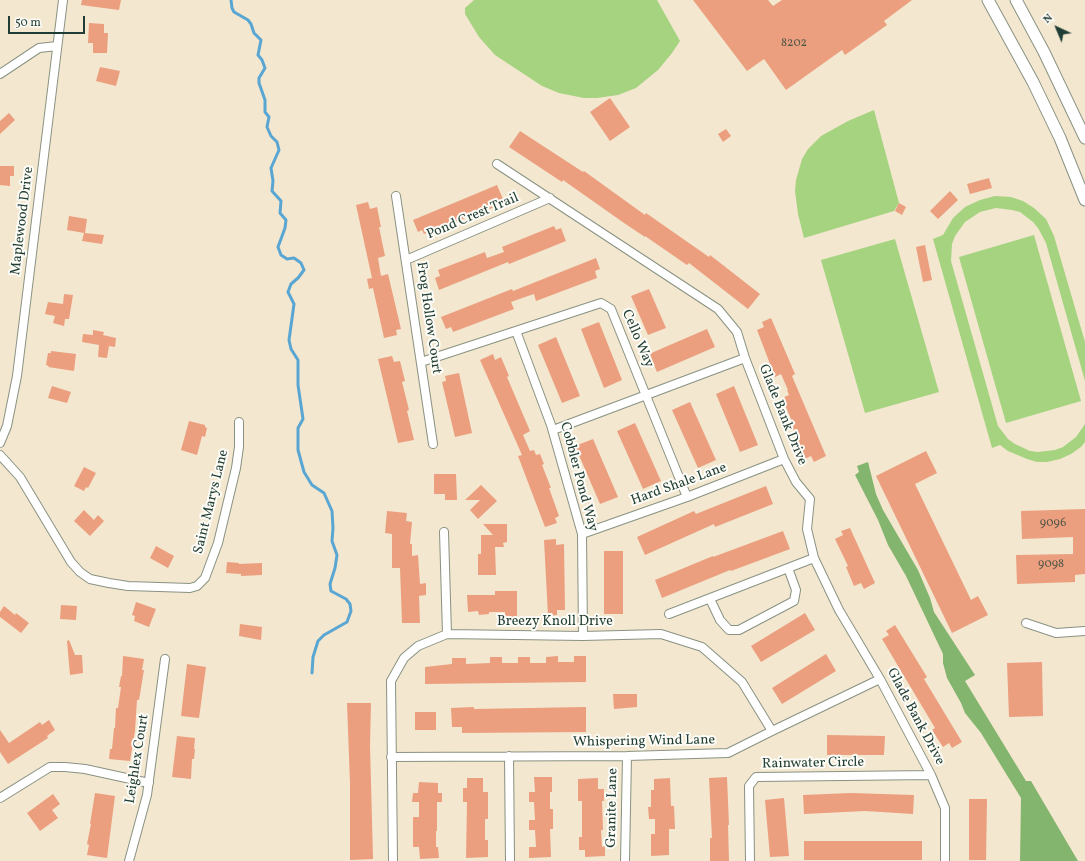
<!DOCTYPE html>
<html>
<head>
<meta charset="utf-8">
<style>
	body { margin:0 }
	#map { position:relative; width:1085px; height:861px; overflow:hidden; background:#f3e7cf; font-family:Vollkorn,serif }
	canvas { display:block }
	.north { position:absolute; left:1037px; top:8px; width:40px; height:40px; -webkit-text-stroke:3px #fdfcf7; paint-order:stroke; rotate:316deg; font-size:11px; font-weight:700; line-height:16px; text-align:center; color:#1f3d34 }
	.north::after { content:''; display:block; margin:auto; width:14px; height:18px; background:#1f3d34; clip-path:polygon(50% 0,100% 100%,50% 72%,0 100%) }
	.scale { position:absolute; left:8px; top:16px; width:77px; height:18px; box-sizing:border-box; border:2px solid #1f3d34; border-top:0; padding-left:5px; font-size:12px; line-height:14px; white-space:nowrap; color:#1f3d34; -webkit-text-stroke:3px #fdfcf7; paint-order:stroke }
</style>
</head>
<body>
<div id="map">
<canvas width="1085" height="861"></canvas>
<div class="north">N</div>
<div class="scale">50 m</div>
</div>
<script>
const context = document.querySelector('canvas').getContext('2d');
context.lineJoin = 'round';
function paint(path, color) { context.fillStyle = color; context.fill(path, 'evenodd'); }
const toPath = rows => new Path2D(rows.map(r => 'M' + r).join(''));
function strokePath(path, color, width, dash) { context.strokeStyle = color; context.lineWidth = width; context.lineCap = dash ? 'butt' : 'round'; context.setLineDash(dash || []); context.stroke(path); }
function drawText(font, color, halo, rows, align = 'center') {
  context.font = font + ' Vollkorn,serif'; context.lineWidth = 4; context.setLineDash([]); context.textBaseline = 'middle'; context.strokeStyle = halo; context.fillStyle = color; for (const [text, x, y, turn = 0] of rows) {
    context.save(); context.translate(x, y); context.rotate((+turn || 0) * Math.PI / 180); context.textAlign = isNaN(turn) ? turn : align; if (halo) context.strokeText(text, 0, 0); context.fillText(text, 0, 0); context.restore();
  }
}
paint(toPath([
	[474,0,657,0,680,41,672,53,658,70,636,88,618,95,597,98,584,98,559,93,542,86,495,55,479,37,465,14,465,8],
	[874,110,899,203,894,211,804,238,798,214,795,191,796,180,802,159,808,149,821,136,848,121],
	[995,196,1011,197,1023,201,1034,208,1046,219,1054,236,1085,342,1085,381,1046,243,1038,228,1033,222,1020,212,1012,210,996,208,980,212,965,222,955,236,952,244,951,261,998,426,1008,439,1015,444,1030,451,1038,452,1055,450,1063,447,1076,437,1085,424,1085,442,1081,447,1071,454,1060,459,1047,462,1037,462,1027,459,1008,451,1000,445,992,448,933,239,943,235,953,218,965,207,980,200],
	[1034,235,1081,401,1006,423,959,257],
	[895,239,939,392,865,413,821,260]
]), '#a5d380');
paint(toPath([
	[868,462,876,494,883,510,918,570,930,598,934,612,975,675,965,681,1026,781,1031,781,1078,861,1020,861,1021,798,981,733,965,713,961,703,947,678,943,663,943,654,906,576,888,545,878,520,855,475,859,472,857,466]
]), '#84b56e');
strokePath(toPath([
	[231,0,232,8,234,12,248,20,251,24,254,33,261,40,258,55,262,60,265,68,259,78,259,83,265,100,265,112,269,117,267,127,271,136,277,142,279,150,271,168,273,181,272,191,281,201,280,213,286,220,285,228,278,247,281,255,287,259,294,258,301,263,304,270,298,278,291,284,288,292,294,304,289,340,291,349,298,360,298,385,303,419,298,428,298,450,304,472,312,485,324,493,332,511,333,528,332,541,337,555,335,568,330,584,331,591,346,599,350,604,351,611,347,622,324,635,318,641,313,657,312,673]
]), '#5aa6d3', 3);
paint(toPath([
	[82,0,121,0,119,10,81,5],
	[693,0,768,0,773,6,782,0,912,0,884,21,887,25,845,55,842,50,786,90,764,59,747,71],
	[89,23,104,24,104,33,108,33,107,53,93,53,93,43,88,43],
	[100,67,120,71,116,86,96,81],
	[610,98,630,127,610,141,590,112],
	[9,113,15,120,0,134,0,121],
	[726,129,731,136,723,142,718,134],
	[520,131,583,172,584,171,645,215,646,213,709,257,710,255,760,294,748,309,689,263,687,265,645,236,645,237,624,223,563,180,562,182,509,147],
	[0,166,14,166,14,176,10,176,10,186,0,185],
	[989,178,992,188,970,194,967,184],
	[497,185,503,199,498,201,500,205,424,234,422,230,418,232,413,220],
	[950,191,958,200,938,219,930,211],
	[368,202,370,209,377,207,381,227,379,227,385,256,378,258,381,276,388,274,401,329,396,330,397,335,384,338,373,288,369,289,367,279,372,278,356,205],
	[899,203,906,207,902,215,895,211],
	[69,216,87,219,85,233,104,235,102,244,82,241,84,233,67,230],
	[554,226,556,230,561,228,566,241,509,264,508,262,439,290,435,278,440,276,438,270,485,252,487,258,504,252,502,247],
	[925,245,932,280,923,282,916,247],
	[596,258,600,269,595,271,597,278,536,301,534,294,528,296,511,302,514,309,453,332,451,327,446,329,441,317,512,289,513,291],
	[649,289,666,328,648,335,631,296],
	[64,294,73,295,69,319,65,319,64,326,53,323,55,316,45,314,48,302,63,304],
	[771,318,795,374,792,376,826,456,814,462,811,456,805,459,792,426,794,426,782,398,789,395,787,390,788,390,781,374,775,377,757,330,764,327,762,322],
	[599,322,622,380,604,388,581,329],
	[707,329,715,347,657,372,649,354],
	[93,330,104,332,103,335,116,338,115,347,109,346,107,358,98,357,99,345,82,342,83,334,93,335],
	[556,337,580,396,562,403,538,345],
	[51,351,76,354,74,371,48,367,49,366,46,365,48,353,51,353],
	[493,354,495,360,501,357,509,376,507,377,530,431,523,435,530,451,534,450,536,455,540,454,544,464,542,465,551,488,549,488,559,516,555,518,557,523,545,527,518,456,522,455,480,360],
	[392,356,394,362,400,361,405,381,402,382,409,410,407,411,414,440,398,443,378,359],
	[459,373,472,433,455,437,442,382,446,381,445,376],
	[52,386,71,392,67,403,48,398],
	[734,386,758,445,740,452,716,394],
	[690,402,716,460,698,468,672,410],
	[189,421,205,425,205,427,207,428,205,437,202,436,197,455,181,450],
	[635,423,661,481,643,489,617,431],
	[593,439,618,497,600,504,575,446],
	[926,451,937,473,915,484,971,600,978,596,988,615,952,633,876,476],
	[84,467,96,473,88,488,86,487,84,491,74,486],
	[434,474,456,474,457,500,445,500,445,494,434,494],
	[481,485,497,501,478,519,470,510,480,500,465,500],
	[766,486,773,504,715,527,714,524,645,555,637,537,694,511,696,514],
	[1085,509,1085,574,1075,575,1075,582,1017,584,1016,555,1073,554,1073,537,1022,539,1021,511],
	[84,510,94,520,98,515,104,521,90,536,74,521],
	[387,511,407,513,406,521,412,522,410,544,412,544,412,556,418,555,420,584,426,583,426,595,419,596,420,623,402,623,400,568,392,568,392,534,385,533],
	[483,524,507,524,507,542,503,543,504,547,495,547,496,575,478,575,478,554,481,554,481,535,493,535],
	[850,528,875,583,864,589,861,583,854,586,846,567,848,566,835,539,843,535,841,531],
	[783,531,790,549,731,571,730,570,662,598,655,580,713,556,713,557],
	[556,539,556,545,564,544,565,610,557,610,557,615,548,616,544,540],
	[156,546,174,556,168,568,150,558],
	[604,551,623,551,623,614,604,614],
	[227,562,239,563,239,564,262,563,262,575,241,576,241,574,226,573],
	[495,591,517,591,517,617,505,617,505,612,489,612,489,614,479,615,478,611,468,612,467,595,495,595],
	[136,602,156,609,149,627,134,621,135,616,132,615],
	[61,605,77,606,76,620,60,619],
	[4,606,15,615,16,613,29,623,21,633,0,617,0,612],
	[805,613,815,630,761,662,751,646],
	[240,624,262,627,261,640,239,636],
	[895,625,927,677,924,679,962,742,952,748,949,743,943,747,932,730,935,728,882,639,889,635,886,631],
	[69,640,75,655,82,655,83,673,70,675,67,641],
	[826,654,836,671,782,704,772,688],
	[123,656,144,659,142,670,144,670,139,700,137,700,135,731,130,761,109,759,110,749,112,749,114,728,115,728,116,708,118,708,121,687,119,687,121,676,122,676],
	[558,656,558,662,574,662,574,656,586,656,586,682,425,684,425,667,452,664,452,658,466,658,466,664,490,663,490,657,502,657,502,663,518,663,518,657,530,657,530,663,546,663,546,657],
	[1042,662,1043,716,1009,717,1007,663],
	[187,664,206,667,199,718,181,716],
	[613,694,637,694,637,707,614,709],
	[347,703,371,703,370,745,373,859,350,860,350,783],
	[474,707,474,709,586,707,586,732,462,733,462,727,452,727,451,708],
	[415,712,436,712,436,730,415,730],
	[49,720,55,730,47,736,48,738,8,764,0,752,0,730,9,743,40,722,42,725],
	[827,735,885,736,884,755,827,755],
	[177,736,195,738,194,749,195,749,194,759,192,759,191,779,172,777],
	[534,777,552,777,552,792,550,792,550,809,553,809,553,829,550,829,551,857,529,858,529,847,536,847,535,830,529,830,529,820,535,820,534,802,529,802,529,792,535,792],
	[727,777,729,825,728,825,729,861,710,861,710,838,712,838,709,778],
	[467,778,483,778,483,792,488,792,488,819,485,819,485,840,488,840,488,857,466,858,467,802,463,802,463,788,467,788],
	[598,778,598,789,604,789,604,801,602,801,603,830,601,830,602,847,605,846,605,856,585,857,585,850,579,850,579,837,582,837,582,801,578,801,578,779],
	[670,778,671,806,674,806,675,829,669,829,669,855,651,856,651,834,655,834,655,819,649,819,648,807,651,807,651,790,654,790,654,779],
	[419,782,438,783,438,793,442,793,442,802,437,802,437,831,436,831,436,847,438,847,439,858,420,859,419,847,413,847,413,817,419,817,419,802,412,802,413,793,418,793],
	[95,793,115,796,107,858,87,855,89,845,87,844,91,824,90,824],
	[851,793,914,795,913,814,865,811,804,814,803,795],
	[53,794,60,804,52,810,58,818,40,831,27,813],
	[784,798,789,856,770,857,765,800],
	[969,799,987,799,986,860,969,860],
	[804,841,922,841,922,860,804,860]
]), '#eb9f7f');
const minor = toPath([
	[0,74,39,48,57,46],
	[497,164,718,309,737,332,745,358,784,459,796,482,810,499,807,529,814,558,839,610,880,679,931,775,945,808,945,861],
	[396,196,433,444],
	[406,260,550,198],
	[516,331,551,425,582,534,583,636],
	[421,362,601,303,611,309,687,497],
	[553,430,745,358],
	[0,443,7,426,17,376,63,0],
	[0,455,20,477,71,562,80,572,90,579,109,583,128,586,190,588,197,586,205,578,218,543,236,468,239,447,239,422],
	[444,532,447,634],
	[582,534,687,497,784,459],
	[710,599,720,620,729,630,739,630,794,601,796,590,788,568],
	[669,614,814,558],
	[1026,623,1056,633,1085,631],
	[509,756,510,861],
	[391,757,627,756,728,753,772,731,880,679],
	[0,798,50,767,65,767,85,769,149,783],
	[129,861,147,795,165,659],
	[393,861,391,681,404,658,418,646,447,634,583,636,661,634,702,647,742,682,772,731],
	[625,861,627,756],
	[750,861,749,786,756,777,931,775]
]);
const tertiary = toPath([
	[988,0,1033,82,1060,138,1085,200],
	[1016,0,1044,52,1085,138]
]);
strokePath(minor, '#899282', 10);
strokePath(tertiary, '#899282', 13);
strokePath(minor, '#fff', 8);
strokePath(tertiary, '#fff', 11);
drawText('12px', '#525647', null, [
	["8202",794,44],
	["9096",1053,524],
	["9098",1051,565]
]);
drawText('14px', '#1f3d34', '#fdfcf7', [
	["Pond Crest Trail",473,217,-23],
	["Maplewood Drive",23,221,-83],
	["Frog Hollow Court",428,318,82],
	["Cello Way",637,339,67],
	["Glade Bank Drive",782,415,68],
	["Cobbler Pond Way",578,477,75],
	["Hard Shale Lane",679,485,-20],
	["Saint Marys Lane",212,502,-76],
	["Breezy Knoll Drive",555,622],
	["Glade Bank Drive",915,717,62],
	["Whispering Wind Lane",644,742,-1],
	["Leighlex Court",138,759,-81],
	["Rainwater Circle",813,764,-1],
	["Granite Lane",613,808,-89]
]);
</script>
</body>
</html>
